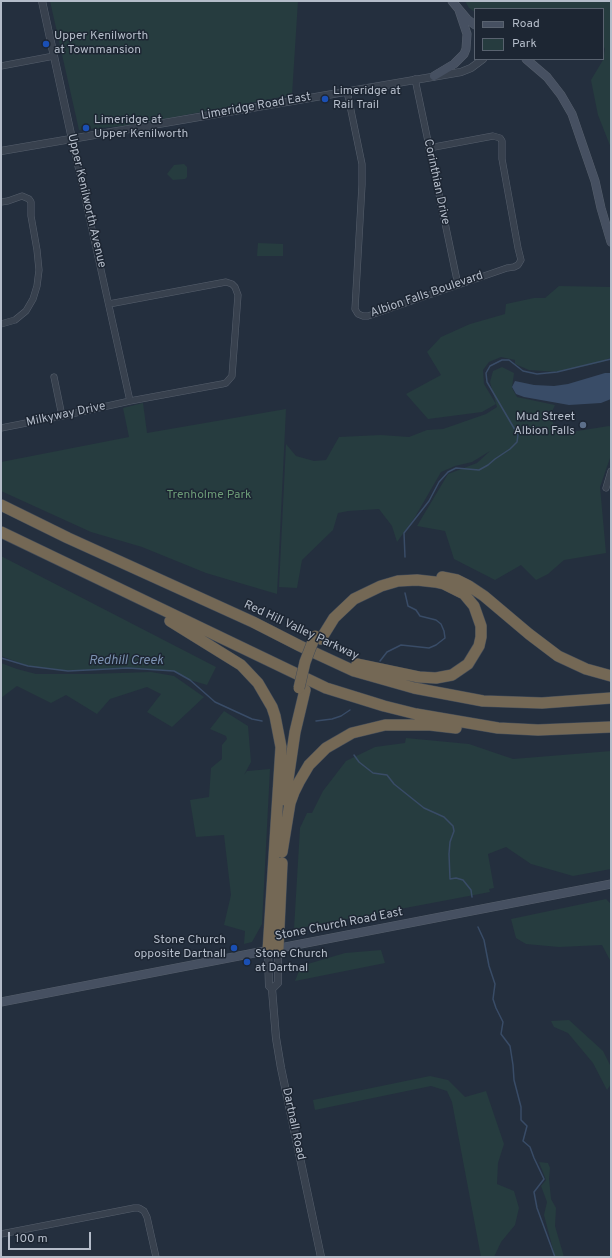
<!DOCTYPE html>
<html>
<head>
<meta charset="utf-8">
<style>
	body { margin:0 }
	#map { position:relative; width:612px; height:1258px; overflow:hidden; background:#242f3e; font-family:Overpass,sans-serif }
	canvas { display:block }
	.frame { position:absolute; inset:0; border:2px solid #b4bcc9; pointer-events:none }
	.legend { position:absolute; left:474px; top:8px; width:130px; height:52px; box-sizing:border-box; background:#1d2633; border:1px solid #59626f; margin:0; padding:5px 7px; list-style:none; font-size:12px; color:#b4bcc9 }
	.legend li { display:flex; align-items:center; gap:8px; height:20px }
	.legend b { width:20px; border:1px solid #59626f }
	.scale { position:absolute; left:8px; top:1232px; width:83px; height:18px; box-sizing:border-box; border:2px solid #b4bcc9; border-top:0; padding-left:5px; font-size:12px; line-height:14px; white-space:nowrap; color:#b4bcc9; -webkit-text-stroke:3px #1d2633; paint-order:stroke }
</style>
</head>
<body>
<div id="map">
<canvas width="612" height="1258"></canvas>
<div class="frame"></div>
<ul class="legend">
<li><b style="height:5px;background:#465061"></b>Road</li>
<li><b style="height:11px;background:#263c3f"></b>Park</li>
</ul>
<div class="scale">100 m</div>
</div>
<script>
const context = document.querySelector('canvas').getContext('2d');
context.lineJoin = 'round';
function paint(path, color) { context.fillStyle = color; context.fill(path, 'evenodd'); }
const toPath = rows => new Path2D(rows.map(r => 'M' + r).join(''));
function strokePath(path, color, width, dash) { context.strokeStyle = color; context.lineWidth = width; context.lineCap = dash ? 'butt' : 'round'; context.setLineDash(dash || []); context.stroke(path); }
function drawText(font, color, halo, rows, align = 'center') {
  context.font = font + ' Overpass,sans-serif'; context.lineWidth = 3; context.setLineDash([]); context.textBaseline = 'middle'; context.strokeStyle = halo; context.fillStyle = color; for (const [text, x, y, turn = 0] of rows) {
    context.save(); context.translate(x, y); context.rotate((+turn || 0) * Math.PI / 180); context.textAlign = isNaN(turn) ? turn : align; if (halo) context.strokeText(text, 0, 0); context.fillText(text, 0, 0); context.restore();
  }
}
paint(toPath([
	[50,1,298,1,292,95,132,125,79,130],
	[465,1,611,1,611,148,598,115,591,80,603,60,605,49,603,45,603,9,475,9,475,12,469,8],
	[184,164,187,167,187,177,185,179,173,180,167,174,174,165],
	[258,243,283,244,283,256,257,256],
	[559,286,611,287,611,357,603,362,557,372,529,370,515,364,515,360,501,357,489,362,483,370,484,384,496,404,482,412,428,419,406,394,441,375,427,352,441,337,470,324,505,314,506,304,534,298,545,298],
	[502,367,514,373,512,388,517,397,555,405,550,416,558,434,609,426,611,427,611,455,600,487,606,553,564,560,548,574,536,580,521,565,495,580,454,559,445,531,417,526,448,474,477,463,490,451,472,462,455,466,441,472,415,517,397,542,392,526,379,509,348,511,338,513,333,530,302,560,297,588,279,587,286,444,296,456,314,461,326,460,339,437,381,435,409,437,427,430,443,429,486,414,497,407,490,382,493,371],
	[143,403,147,433,286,409,277,594,206,573,142,547,91,532,1,491,1,462,129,437,123,408],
	[1,556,216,667,207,685,190,680,174,671,128,668,68,671,28,666,1,656],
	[1,663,17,669,36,674,90,674,151,672,174,676,204,697,172,727,147,712,161,694,147,687,110,699,97,714,66,695,51,703,17,686,1,698],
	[224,711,248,726,251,762,244,775,247,771,270,769,262,924,252,942,244,944,245,931,224,925,231,895,224,835,196,837,190,800,209,797,211,768,222,759,222,745,227,739,226,736,210,729],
	[406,738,469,744,513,759,611,751,611,869,573,876,531,864,506,847,488,854,494,888,489,889,490,892,294,929,300,828,307,813,312,813,323,791,346,761,375,747,405,743],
	[606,899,611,904,611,962,602,945,559,947,526,944,516,938,511,919],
	[381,950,385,963,295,981,301,966,345,953],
	[569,1020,603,1051,611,1067,611,1084,607,1090,593,1063,568,1033,554,1027,551,1021],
	[430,1076,448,1080,465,1097,486,1091,504,1144,498,1163,497,1184,514,1191,519,1208,515,1225,501,1242,494,1257,481,1257,452,1102,447,1091,431,1086,315,1110,313,1100],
	[539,1162,548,1163,550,1168,549,1179,551,1199,556,1208,555,1226,564,1257,555,1257,544,1215,547,1202,541,1186,546,1180]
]), '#263c3f');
paint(toPath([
	[605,373,611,373,611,399,601,403,569,405,524,397,516,394,512,387,515,381,534,385,554,386,568,384]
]), '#394c67');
strokePath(toPath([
	[405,557,404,533,429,501,439,482,448,472,456,468,479,470,488,465,495,459,510,449,517,442,518,435,487,382,486,373,490,366,502,360,509,360,523,371,537,374,557,372,611,359],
	[1,658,28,666,68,671,128,668,174,671,190,680,215,702,252,719,262,721],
	[380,661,387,652,401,645,429,648,436,645,445,638,444,631,441,624,436,620,420,616,416,610,408,606,405,593],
	[316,721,332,719,341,716,350,710],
	[354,755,359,762,373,773,387,775,394,784,424,808,444,817,453,826,454,831,450,842,449,854,450,879,456,878,463,880,471,890,472,897],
	[478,927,484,940,489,966,495,984,493,999,496,1008,503,1022,501,1034,510,1046,513,1065,514,1080,521,1107,521,1120,527,1126,523,1141,530,1147,534,1158,544,1179,534,1192,537,1208,555,1257]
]), '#394c67', 1.5);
const minor = toPath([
	[1,66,54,56],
	[415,79,458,285],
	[347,91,362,164,362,185,355,309,358,314,363,316,368,316,507,268,514,267,518,265,521,260,518,248,502,159,502,141,500,138,493,136,429,148],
	[72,139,130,401],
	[1,202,8,201,22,196,29,199,31,202,31,216,37,250,39,270,37,286,33,299,26,311,15,320,1,324],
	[54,377,62,416],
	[1,428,62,416,130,401,222,384,226,383,232,376,238,295,235,287,232,284,226,282,109,304],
	[606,488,611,471],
	[1,1234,134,1208,139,1208,144,1211,147,1217,156,1257]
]);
const tertiary = toPath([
	[42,1,72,139],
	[1,151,461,72,471,68,483,59],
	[268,951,269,986,272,989,276,1038,281,1068,321,1257],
	[272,989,278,983,278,949]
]);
const secondary = toPath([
	[452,1,467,19,475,25],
	[526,59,547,77,561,95,572,114,595,181,601,208,611,242],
	[434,76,454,64,464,54,466,49,467,34,459,10],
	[1,1002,611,884]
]);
const motorway = toPath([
	[1,505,68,538,253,622,300,646,354,671,414,688,483,701,542,703,611,698],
	[1,532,326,688,384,706,416,714,498,728,538,730,611,727],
	[442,577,457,580,469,586,484,596,529,634,558,656,586,669,611,676],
	[170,621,241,665,258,683,272,707,275,716,281,747,268,951],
	[321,639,334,618,354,599,381,586,398,581,417,580,435,582,444,584,464,594,474,606,481,626,481,637,479,646,468,664,452,675,436,678,419,677,357,664],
	[285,800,295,732,305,690],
	[282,852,290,803,294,792,299,782,309,765,326,748,352,733,385,725,430,725,456,728],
	[278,949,282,863]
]);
strokePath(minor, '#565f6c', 7);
strokePath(tertiary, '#565f6c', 8);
strokePath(secondary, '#565f6c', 9);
strokePath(motorway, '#434c59', 12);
strokePath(minor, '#38414e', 6);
strokePath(tertiary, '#38414e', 7);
strokePath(secondary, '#465061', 8);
strokePath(motorway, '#746855', 11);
const motorwayBridge = toPath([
	[299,688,305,662,315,636]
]);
strokePath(motorwayBridge, '#434c59', 12, []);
strokePath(motorwayBridge, '#746855', 11);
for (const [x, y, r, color] of [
	[46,44,4,"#1a4fb4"],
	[325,99,4,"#1a4fb4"],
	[86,128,4,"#1a4fb4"],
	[583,425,4,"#5c6f8a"],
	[234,948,4,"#1a4fb4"],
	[247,962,4,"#1a4fb4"]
]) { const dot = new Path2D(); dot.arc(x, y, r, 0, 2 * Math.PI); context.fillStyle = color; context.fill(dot); strokePath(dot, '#1d2633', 1.5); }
drawText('12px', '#b4bcc9', '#1d2633', [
	["Upper Kenilworth",54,37],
	["at Townmansion",54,51],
	["Limeridge at",333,92],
	["Rail Trail",333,106],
	["Limeridge at",94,121],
	["Upper Kenilworth",94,135],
	["Mud Street",575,418,"right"],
	["Albion Falls",575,432,"right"],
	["Stone Church",226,941,"right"],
	["opposite Dartnall",226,955,"right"],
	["Stone Church",255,955],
	["at Dartnal",255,969]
], 'left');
drawText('12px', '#b4bcc9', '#1d2633', [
	["Limeridge Road East",256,107,-10],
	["Corinthian Drive",436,182,78],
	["Upper Kenilworth Avenue",86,201,77],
	["Albion Falls Boulevard",427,295,-19],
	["Milkyway Drive",66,415,-12],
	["Red Hill Valley Parkway",301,631,25],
	["Stone Church Road East",339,925,-11],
	["Dartnall Road",293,1124,78]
]);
drawText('12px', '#6b9a76', '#1d2633', [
	["Trenholme Park",209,496]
]);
drawText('italic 13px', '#7c92b1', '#1d2633', [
	["Redhill Creek",126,661]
]);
</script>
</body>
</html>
